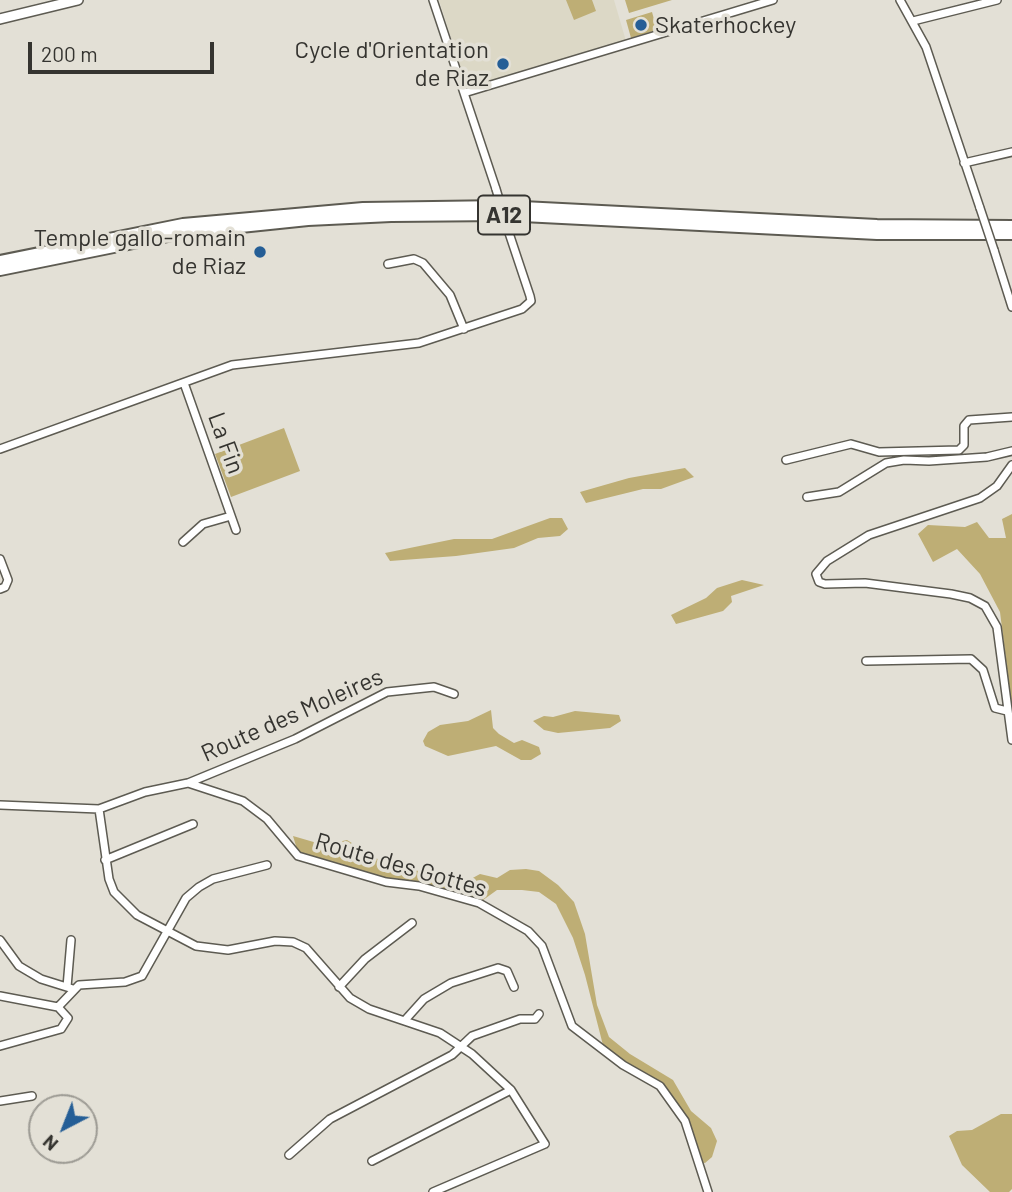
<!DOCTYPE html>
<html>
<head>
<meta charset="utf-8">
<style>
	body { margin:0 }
	#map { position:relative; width:1012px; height:1192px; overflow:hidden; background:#e3e0d6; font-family:Barlow,sans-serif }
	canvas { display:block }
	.north { position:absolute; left:28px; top:1094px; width:70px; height:70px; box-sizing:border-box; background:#e3e0d6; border:2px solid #9d9b94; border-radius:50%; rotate:222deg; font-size:19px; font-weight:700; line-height:28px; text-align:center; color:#353430 }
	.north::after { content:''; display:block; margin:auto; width:24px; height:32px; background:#255e96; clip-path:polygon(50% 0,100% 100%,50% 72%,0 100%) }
	.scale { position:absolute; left:28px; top:42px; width:186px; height:32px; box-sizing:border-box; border:4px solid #353430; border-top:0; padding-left:9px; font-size:21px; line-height:24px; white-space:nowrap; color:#353430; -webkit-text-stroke:5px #e3e0d6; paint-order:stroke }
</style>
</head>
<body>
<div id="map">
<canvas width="1012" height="1192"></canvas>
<div class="north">N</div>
<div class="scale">200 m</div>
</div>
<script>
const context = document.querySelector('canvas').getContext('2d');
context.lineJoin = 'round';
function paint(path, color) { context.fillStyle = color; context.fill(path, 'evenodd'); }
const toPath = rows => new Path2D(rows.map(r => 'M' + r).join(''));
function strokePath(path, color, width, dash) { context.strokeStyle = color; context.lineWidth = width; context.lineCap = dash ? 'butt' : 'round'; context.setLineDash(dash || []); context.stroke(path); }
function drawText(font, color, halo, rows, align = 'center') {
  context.font = font + ' Barlow,sans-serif'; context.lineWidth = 7; context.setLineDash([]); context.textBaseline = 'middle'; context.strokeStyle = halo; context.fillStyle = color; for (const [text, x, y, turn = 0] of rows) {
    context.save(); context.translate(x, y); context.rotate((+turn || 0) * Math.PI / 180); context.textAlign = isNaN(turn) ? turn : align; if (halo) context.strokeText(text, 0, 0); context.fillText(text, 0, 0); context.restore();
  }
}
paint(toPath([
	[439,0,614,0,626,41,467,88]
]), '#dcd8c6');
paint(toPath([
	[566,0,592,0,596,11,574,20],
	[625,0,672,0,629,13],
	[652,12,657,30,631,38,626,20],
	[284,428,300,471,231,497,215,454],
	[685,468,694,477,661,489,643,489,586,503,580,492,629,478],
	[1012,514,1012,709,1000,612,980,574,957,549,933,562,918,534,928,525,965,527,977,522,989,538,1006,538,1002,519],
	[550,518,562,518,568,529,560,536,538,538,514,548,456,556,390,561,385,553,454,539,492,539],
	[742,580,764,585,731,596,732,602,723,611,676,624,671,615,706,598,717,588],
	[491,710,493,728,499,734,514,743,522,740,539,747,541,754,531,760,521,760,496,746,448,756,425,746,423,741,428,732,440,725,468,721],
	[575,711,619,715,621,721,610,728,558,733,544,730,533,721,544,716,553,717],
	[293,836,324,845,347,840,389,866,406,861,419,872,431,872,438,879,451,876,469,880,480,874,497,878,510,870,526,869,539,871,558,885,574,902,585,934,597,1005,609,1037,630,1054,673,1080,691,1111,711,1128,717,1141,712,1157,705,1163,698,1162,685,1121,660,1086,605,1053,585,975,573,938,556,904,539,892,522,890,497,890,479,903,388,882,299,856],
	[1001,1114,1012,1114,1012,1189,1009,1192,990,1192,962,1165,949,1136,957,1131,972,1130]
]), '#beae75');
const minor = toPath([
	[433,0,464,93,773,0],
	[900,0,926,47,980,208],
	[913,21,997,0],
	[464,93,496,189],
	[964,163,1012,152],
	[994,250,1012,307],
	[388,264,414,259,423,263,450,295,464,329],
	[184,383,236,530],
	[0,449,232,365,419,343,522,309,531,301,530,296,509,233],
	[786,460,851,444,879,452,959,450,964,445,964,426,969,420,1012,417],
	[1012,465,997,486,980,498,869,535,827,561,816,574,819,582,825,584,865,583,951,594,970,598,985,606,997,627,1012,740],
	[807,497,839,492,886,463,904,460,929,461,987,457,1012,451],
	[183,542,203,524,231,516],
	[0,559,8,580,5,587,0,589],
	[866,661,971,659,983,670,995,708,1007,711],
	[188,783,295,739,387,692,434,687,454,694],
	[0,805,99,809,145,792,188,783,243,801,267,819,298,856,386,882,419,886,479,903,528,931,542,946,572,1026,623,1065,660,1086,685,1121,708,1192],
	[99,809,109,879,114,892,137,915,196,946,228,950,275,941,293,942,306,948,350,998,369,1009,440,1033,472,1054,511,1090,545,1144,433,1192],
	[105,860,193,824],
	[0,940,19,966,41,979,73,989],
	[67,987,71,940],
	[339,987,365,959,412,923],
	[0,996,58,1007,68,1018,61,1029,0,1046],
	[58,1007,79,985,125,982,142,976,186,898,199,887,213,879,267,865],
	[406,1019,424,999,451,983,498,968,507,971,514,987],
	[0,1101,32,1096],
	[289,1155,330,1119,452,1055,472,1036,520,1019,535,1019,539,1014],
	[372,1161,511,1090]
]);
const major = toPath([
	[0,19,78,0]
]);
const highway = toPath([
	[0,261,183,224,363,208,503,206,877,225,1012,226],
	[0,270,183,233,308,220,391,216,503,215,877,234,1012,234]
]);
strokePath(minor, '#5d5b52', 10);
strokePath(major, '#5d5b52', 12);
strokePath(highway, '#5d5b52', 14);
strokePath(minor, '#fff', 7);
strokePath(major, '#fff', 9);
strokePath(highway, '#fff', 10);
const minorBridge = toPath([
	[496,189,509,233],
	[980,208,994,250]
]);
strokePath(minorBridge, '#5d5b52', 10, []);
strokePath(minorBridge, '#fff', 7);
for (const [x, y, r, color] of [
	[641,25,7,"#255e96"],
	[503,64,7,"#255e96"],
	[260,252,7,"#255e96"]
]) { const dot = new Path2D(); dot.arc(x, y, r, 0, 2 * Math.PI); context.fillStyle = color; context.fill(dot); strokePath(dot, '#e3e0d6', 2.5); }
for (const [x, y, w] of [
	[504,215,52]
]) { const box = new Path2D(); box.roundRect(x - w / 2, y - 19.5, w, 39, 5); context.fillStyle = '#e3e0d6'; context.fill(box); strokePath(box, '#353430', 2); }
drawText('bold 23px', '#353430', null, [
	["A12",504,215]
]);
drawText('24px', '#353430', '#e3e0d6', [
	["Skaterhockey",655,25,"left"],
	["Cycle d'Orientation",489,50],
	["de Riaz",489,78],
	["Temple gallo-romain",246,238],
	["de Riaz",246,266]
], 'right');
drawText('24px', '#353430', '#e3e0d6', [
	["La Fin",226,443,70],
	["Route des Moleires",292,715,-24],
	["Route des Gottes",401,865,16]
]);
</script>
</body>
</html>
